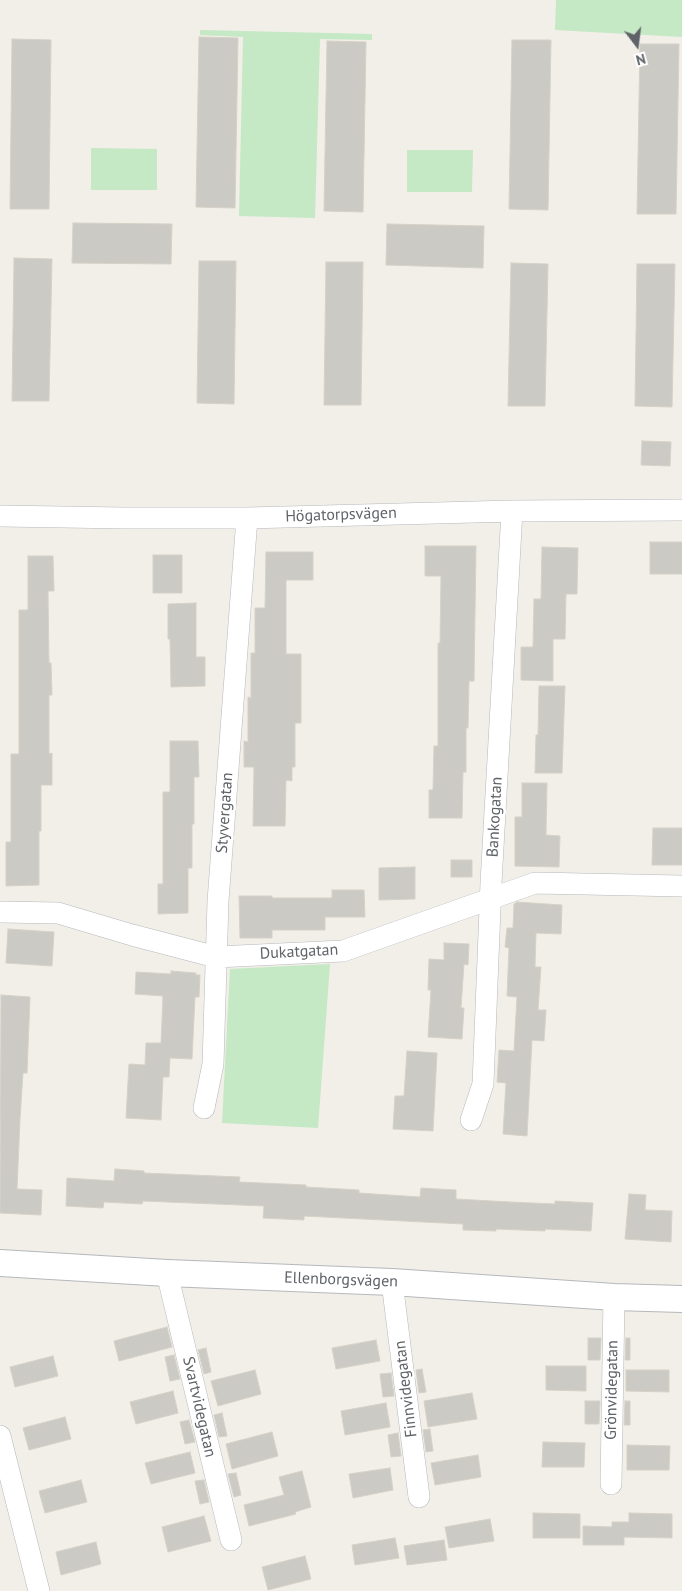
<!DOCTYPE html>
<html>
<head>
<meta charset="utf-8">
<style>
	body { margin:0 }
	#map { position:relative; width:682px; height:1591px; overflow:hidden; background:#f1efe8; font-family:"PT Sans",sans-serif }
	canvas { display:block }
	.north { position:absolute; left:612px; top:20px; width:50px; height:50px; -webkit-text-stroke:4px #fff; paint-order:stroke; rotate:165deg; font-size:14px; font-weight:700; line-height:20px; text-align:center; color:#5f6368 }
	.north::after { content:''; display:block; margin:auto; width:18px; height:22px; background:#5f6368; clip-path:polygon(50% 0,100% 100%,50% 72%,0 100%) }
</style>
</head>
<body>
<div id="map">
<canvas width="682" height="1591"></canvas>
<div class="north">N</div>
</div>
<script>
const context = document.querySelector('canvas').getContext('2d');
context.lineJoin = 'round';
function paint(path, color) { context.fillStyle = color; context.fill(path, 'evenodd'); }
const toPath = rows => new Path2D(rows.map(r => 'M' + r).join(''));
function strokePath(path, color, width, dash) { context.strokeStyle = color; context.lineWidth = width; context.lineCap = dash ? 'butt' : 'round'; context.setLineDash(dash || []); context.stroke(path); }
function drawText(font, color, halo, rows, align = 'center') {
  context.font = font + ' "PT Sans",sans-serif'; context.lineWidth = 5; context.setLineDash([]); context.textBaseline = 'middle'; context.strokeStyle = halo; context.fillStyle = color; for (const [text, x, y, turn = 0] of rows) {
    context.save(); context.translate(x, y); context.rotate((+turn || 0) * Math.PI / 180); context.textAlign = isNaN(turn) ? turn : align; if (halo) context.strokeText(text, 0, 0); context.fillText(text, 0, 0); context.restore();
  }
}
paint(toPath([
	[556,0,682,0,682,37,555,30],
	[200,30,372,34,372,40,320,39,315,218,239,216,243,37,200,35],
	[91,148,157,149,157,190,91,190],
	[407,150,473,150,472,192,407,192],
	[330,964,318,1128,222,1123,230,969]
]), '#c5e8c5');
const building = toPath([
	[199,37,238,38,235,208,196,207,199,37],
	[12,39,51,40,49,209,10,209,12,39],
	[512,40,551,40,548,210,509,209,512,40],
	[327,41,366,42,363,212,324,211,327,41],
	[640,44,679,44,676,214,637,214,640,44],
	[73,223,172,224,171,264,72,263,73,223],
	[387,224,484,226,483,268,386,265,387,224],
	[14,258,52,259,49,401,12,401,14,258],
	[199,261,236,261,234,404,197,403,199,261],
	[326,262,363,262,361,405,324,405,326,262],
	[511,263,548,264,545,406,508,406,511,263],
	[637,264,675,264,672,407,635,406,637,264],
	[642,441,671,442,670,466,641,465,642,441],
	[650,542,682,542,682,574,650,574,650,542],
	[425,546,476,546,474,681,469,681,468,728,466,728,466,772,463,772,462,818,429,818,429,790,433,790,434,746,438,746,438,643,440,643,441,576,425,576,425,546],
	[542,547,578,548,577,594,566,594,565,639,553,639,553,681,521,680,521,647,533,647,534,599,541,599,542,547],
	[266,552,313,552,313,580,286,580,286,654,301,654,301,723,295,723,295,767,292,767,292,781,286,780,285,826,253,826,254,767,244,767,244,741,248,742,248,697,251,698,251,653,255,653,255,608,265,608,266,552],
	[153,555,182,555,182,593,153,593,153,555],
	[28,556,53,556,54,591,48,591,49,663,51,663,52,695,49,695,49,754,52,753,52,785,41,785,41,831,39,831,39,885,6,886,6,842,11,842,11,754,19,754,19,610,28,610,28,556],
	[196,603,196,657,205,657,205,686,171,687,170,639,168,639,168,604,196,603],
	[539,686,565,686,562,773,535,773,536,735,538,735,539,686],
	[170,741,198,741,199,777,194,777,194,824,192,824,192,868,188,868,188,913,158,914,158,884,163,884,163,792,170,792,170,741],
	[522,783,547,783,546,835,560,836,559,867,515,866,515,817,522,817,522,783],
	[653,828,682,828,682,865,652,865,653,828],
	[451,860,472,860,472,877,451,877,451,860],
	[415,867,415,899,379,900,379,868,415,867],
	[332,890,364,890,365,917,325,917,325,930,272,930,272,938,240,938,239,896,272,896,272,898,332,898,332,890],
	[517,902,562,905,561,934,536,933,535,967,541,967,538,1010,546,1010,544,1041,532,1040,527,1136,503,1134,506,1083,497,1082,499,1050,514,1051,517,997,507,996,509,948,505,947,507,928,513,928,514,904,517,902],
	[8,929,54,932,52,966,6,963,8,929],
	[444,943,469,944,468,965,464,964,461,1008,464,1008,462,1039,428,1037,431,990,428,990,429,959,444,960,444,943],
	[171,971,196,973,196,975,200,975,199,997,195,997,192,1059,170,1058,169,1077,163,1077,161,1120,126,1118,129,1064,145,1065,146,1043,161,1043,163,996,135,994,136,972,171,974,171,971],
	[1,995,30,997,27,1073,23,1073,20,1119,17,1189,42,1190,41,1215,0,1213,1,995],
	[407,1051,437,1053,433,1131,393,1129,395,1096,404,1096,407,1051],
	[115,1169,144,1171,144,1173,240,1177,239,1182,306,1185,306,1187,359,1190,359,1193,420,1197,421,1188,456,1190,456,1199,510,1202,555,1204,555,1201,593,1203,591,1231,545,1229,545,1231,496,1229,496,1231,463,1230,463,1224,304,1216,304,1220,263,1218,264,1206,143,1201,142,1204,104,1202,103,1208,66,1206,67,1178,114,1181,115,1169],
	[629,1194,646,1195,645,1210,672,1211,671,1242,625,1239,629,1194],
	[167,1327,172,1347,119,1361,114,1341,167,1327],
	[588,1338,601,1338,600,1360,588,1360,588,1338],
	[626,1338,630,1338,630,1360,625,1360,626,1338],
	[376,1340,380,1361,336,1369,332,1348,376,1340],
	[206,1348,211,1372,204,1374,198,1350,206,1348],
	[174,1355,180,1379,170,1381,165,1357,174,1355],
	[53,1356,58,1376,15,1387,10,1367,53,1356],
	[546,1366,586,1366,586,1391,546,1390,546,1366],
	[422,1369,426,1392,419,1393,416,1370,422,1369],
	[255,1370,261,1394,218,1406,211,1381,255,1370],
	[626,1370,669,1370,669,1392,626,1391,626,1370],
	[391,1373,394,1396,383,1397,380,1374,391,1373],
	[173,1391,178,1413,136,1424,130,1402,173,1391],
	[472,1393,477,1419,428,1427,424,1401,472,1393],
	[585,1401,600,1401,599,1424,585,1424,585,1401],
	[625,1401,630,1401,630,1425,624,1425,625,1401],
	[386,1403,390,1427,345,1435,341,1411,386,1403],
	[222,1413,227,1436,219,1437,214,1415,222,1413],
	[65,1417,71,1439,29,1450,23,1428,65,1417],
	[189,1420,195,1442,185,1444,180,1422,189,1420],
	[430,1429,433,1451,426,1452,423,1430,430,1429],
	[272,1432,278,1456,232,1469,226,1444,272,1432],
	[398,1433,401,1456,391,1457,388,1435,398,1433],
	[543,1442,585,1443,584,1467,542,1467,543,1442],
	[627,1445,670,1446,669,1470,627,1470,627,1445],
	[190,1452,195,1473,151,1484,145,1463,190,1452],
	[478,1455,481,1477,435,1485,431,1463,478,1455],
	[390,1468,393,1490,353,1498,349,1474,390,1468],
	[302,1471,311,1507,295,1512,296,1514,249,1526,244,1505,284,1495,279,1477,302,1471],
	[236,1473,241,1495,234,1497,228,1474,236,1473],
	[81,1480,87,1502,45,1513,39,1491,81,1480],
	[204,1480,209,1502,200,1504,195,1481,204,1480],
	[533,1513,580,1514,580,1538,533,1538,533,1513],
	[629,1513,672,1514,672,1538,624,1537,624,1545,583,1545,583,1526,612,1527,612,1522,629,1522,629,1513],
	[204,1516,211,1541,168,1552,162,1527,204,1516],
	[490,1519,494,1541,449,1548,445,1527,490,1519],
	[395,1538,399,1558,355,1565,352,1545,395,1538],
	[444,1540,447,1560,407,1565,404,1546,444,1540],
	[96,1542,101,1564,61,1575,56,1552,96,1542],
	[305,1556,311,1579,268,1590,262,1567,305,1556]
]);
paint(building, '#cccac5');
strokePath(building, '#d6d1c6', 1);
const minor = toPath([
	[0,516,124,518,247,518,512,511,682,510],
	[0,912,58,913,132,935,216,957,343,951,535,883,682,886],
	[204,1108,213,1064,218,901,247,518],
	[471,1120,483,1084,491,883,512,511],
	[167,1273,231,1540],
	[392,1282,419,1497],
	[0,1436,39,1591],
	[611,1484,614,1297]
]);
const tertiary = toPath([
	[0,1263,167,1273,392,1282,614,1297,682,1299]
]);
strokePath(minor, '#b5b8bc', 22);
strokePath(tertiary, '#b5b8bc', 28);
strokePath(minor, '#fff', 21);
strokePath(tertiary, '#fff', 26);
drawText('16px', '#5f6368', '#fff', [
	["Högatorpsvägen",341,515,-2],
	["Styvergatan",225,813,-86],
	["Bankogatan",495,817,-87],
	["Dukatgatan",299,952,-3],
	["Ellenborgsvägen",341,1280,2],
	["Finnvidegatan",406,1389,-97],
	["Grönvidegatan",612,1390,-89],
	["Svartvidegatan",199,1407,77]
]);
</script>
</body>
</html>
